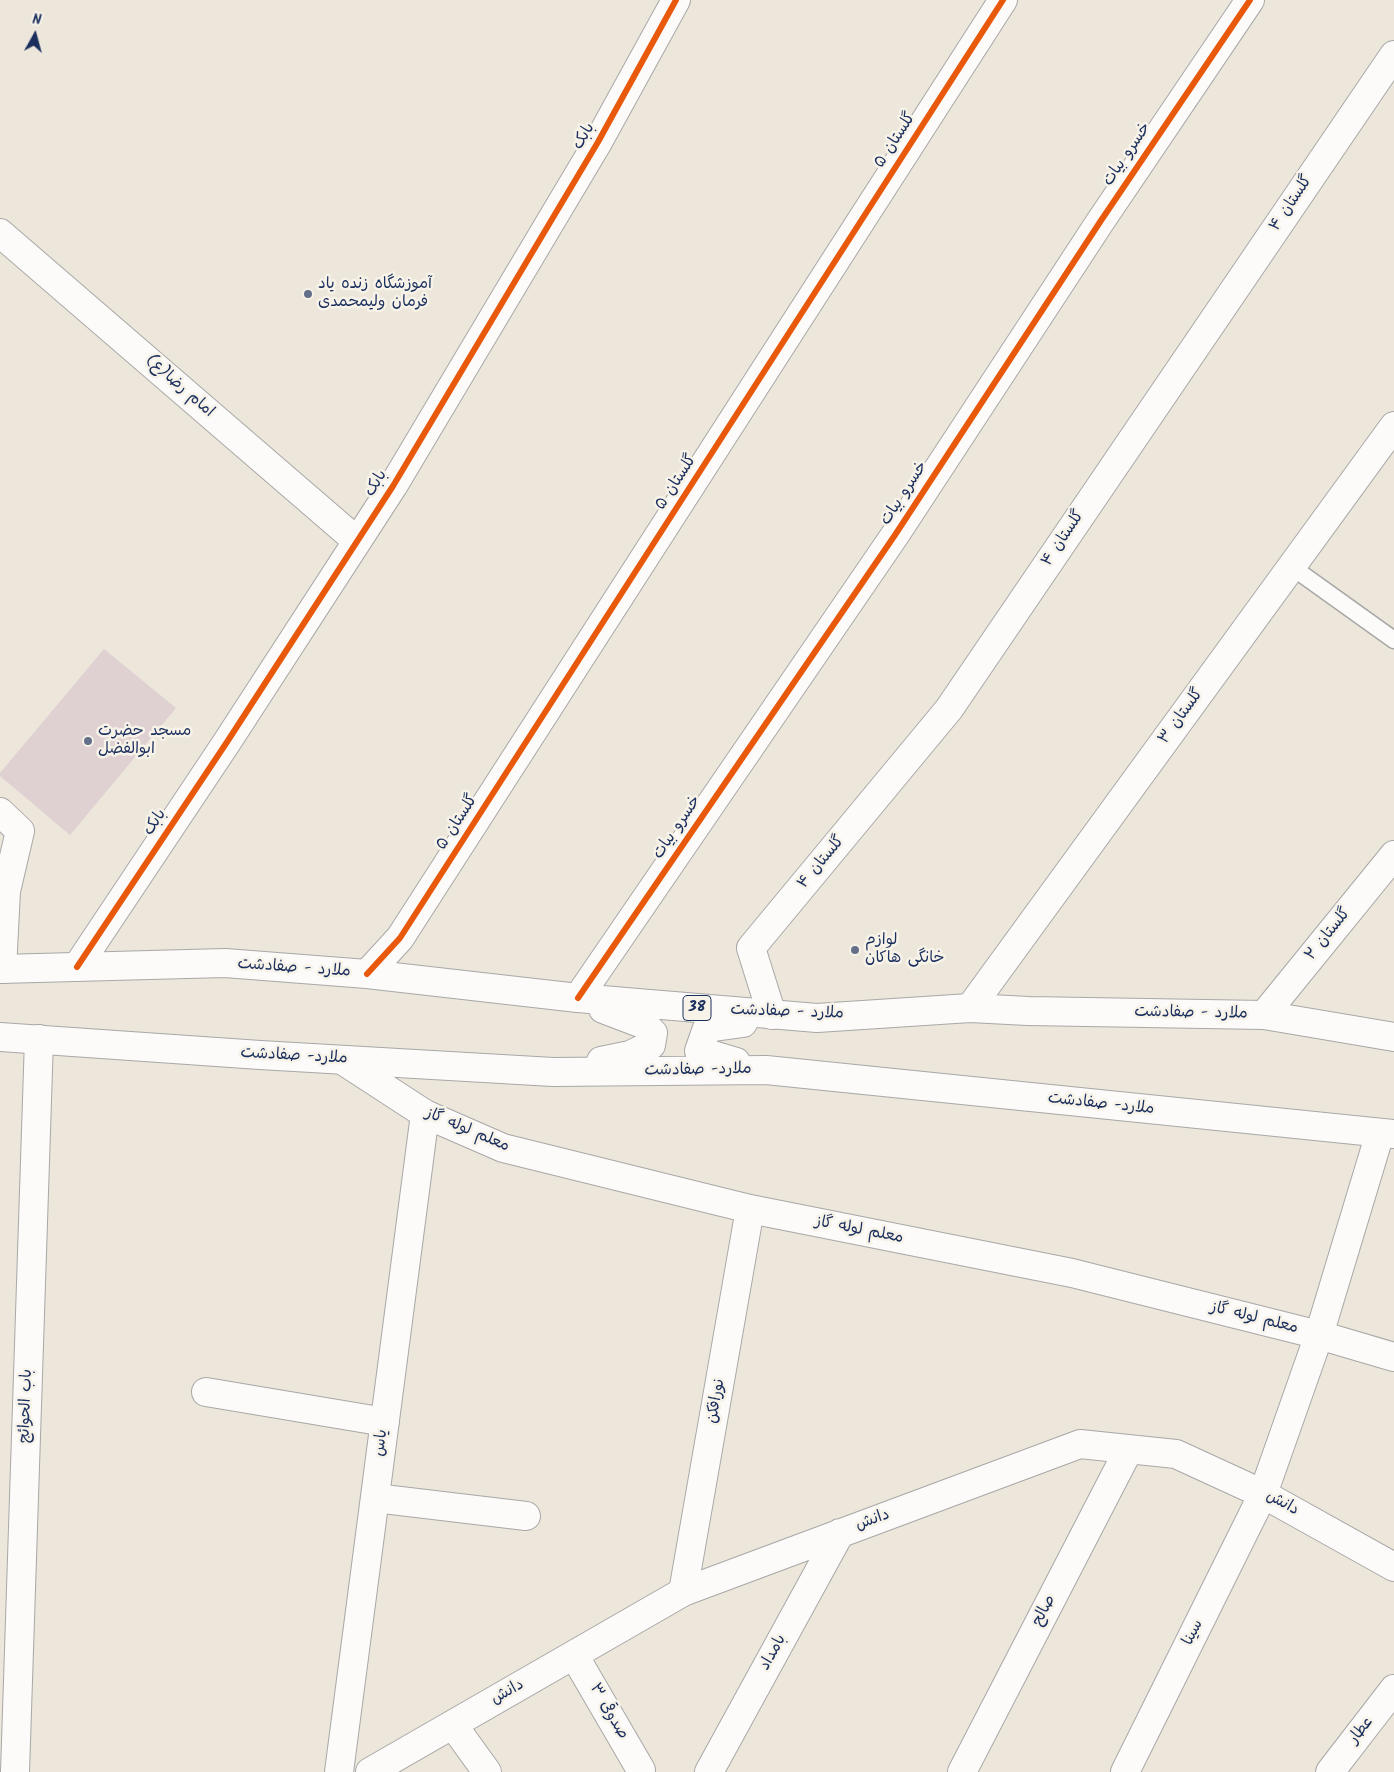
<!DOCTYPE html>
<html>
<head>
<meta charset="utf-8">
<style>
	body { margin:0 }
	#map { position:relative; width:1394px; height:1772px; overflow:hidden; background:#ece6db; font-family:Kalam,sans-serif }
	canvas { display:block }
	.north { position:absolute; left:10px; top:10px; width:50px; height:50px; -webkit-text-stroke:4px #f7f3e8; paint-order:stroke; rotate:7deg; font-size:14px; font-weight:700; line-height:20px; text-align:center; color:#1b2f5e }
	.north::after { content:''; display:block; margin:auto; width:18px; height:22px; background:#1b2f5e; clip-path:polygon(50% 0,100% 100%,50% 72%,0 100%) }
</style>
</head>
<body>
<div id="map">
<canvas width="1394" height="1772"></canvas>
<div class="north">N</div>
</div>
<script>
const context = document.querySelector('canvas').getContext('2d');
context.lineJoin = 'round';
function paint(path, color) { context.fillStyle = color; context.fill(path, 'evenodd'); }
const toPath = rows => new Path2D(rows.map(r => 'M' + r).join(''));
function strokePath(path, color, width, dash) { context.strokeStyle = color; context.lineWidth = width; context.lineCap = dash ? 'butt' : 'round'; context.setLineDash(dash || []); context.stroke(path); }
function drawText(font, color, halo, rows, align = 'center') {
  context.font = font + ' Kalam,"Playpen Sans Arabic",sans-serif'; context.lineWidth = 5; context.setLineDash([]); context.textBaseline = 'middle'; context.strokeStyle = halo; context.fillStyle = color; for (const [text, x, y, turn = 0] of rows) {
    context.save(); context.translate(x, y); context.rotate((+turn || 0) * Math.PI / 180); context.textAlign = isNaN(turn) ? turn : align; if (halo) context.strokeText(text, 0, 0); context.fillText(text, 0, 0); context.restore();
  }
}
paint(toPath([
	[104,649,176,708,70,835,0,776,0,773]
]), '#dfd1d2');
const service = toPath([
	[1292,567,1394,640]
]);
const minor = toPath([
	[0,233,357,541],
	[0,812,20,831,6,891,2,969],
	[77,967,227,742,393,486,598,142,676,0],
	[367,974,400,938,1003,0],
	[578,998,895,535,1100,222,1250,0],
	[970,1008,1394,426],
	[772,1015,751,948,949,709,1394,55],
	[1264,1015,1394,855],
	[206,1392,385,1422],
	[375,1498,526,1516],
	[574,1655,641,1770],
	[453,1725,487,1772],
	[15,1772,39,1039],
	[339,1772,425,1114],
	[370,1772,683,1592,1080,1444,1176,1454,1263,1494,1394,1567],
	[709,1772,840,1533],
	[962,1772,1129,1449],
	[1125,1772,1263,1494],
	[1330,1772,1394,1689]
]);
const tertiary = toPath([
	[342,1060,425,1114,503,1148,750,1209,1072,1273,1319,1335,1394,1357],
	[1263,1494,1319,1335,1380,1133],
	[683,1592,750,1209]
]);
const trunk = toPath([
	[0,969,225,963,367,974,578,998,817,1018,970,1008,1028,1011,1264,1015,1394,1037],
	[0,1037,260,1055,553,1072,766,1070,1394,1134],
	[601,1061,630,1055,651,1045,653,1033,645,1025,603,1009],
	[736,1062,699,1051,707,1028,743,1023]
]);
strokePath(service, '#a8a8a7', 19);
strokePath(minor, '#a8a8a7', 30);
strokePath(tertiary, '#a8a8a7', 30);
strokePath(trunk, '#a8a8a7', 30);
strokePath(service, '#fcfbfa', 16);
strokePath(minor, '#fcfbfa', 28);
strokePath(tertiary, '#fcfbfa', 28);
strokePath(trunk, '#fcfbfa', 28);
strokePath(toPath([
	[77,967,227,742,393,486,598,142,676,0],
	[367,974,400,938,1003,0],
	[578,998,895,535,1100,222,1250,0]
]), '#e8590c', 6);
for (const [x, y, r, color] of [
	[308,294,5,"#646f8a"],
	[88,741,5,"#646f8a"],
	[855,950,5,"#646f8a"]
]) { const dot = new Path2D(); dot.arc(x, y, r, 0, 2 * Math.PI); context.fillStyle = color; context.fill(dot); strokePath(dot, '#f7f3e8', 2); }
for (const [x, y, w] of [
	[697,1008,28]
]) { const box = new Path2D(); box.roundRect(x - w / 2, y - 12.5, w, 25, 4); context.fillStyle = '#f7f3e8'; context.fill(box); strokePath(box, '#1b2f5e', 1); }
drawText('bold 15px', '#1b2f5e', null, [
	["38",697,1008]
]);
drawText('16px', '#1b2f5e', '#f7f3e8', [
	["بابک",585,137,-60],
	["گلستان ۵",896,141,-57],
	["خسرو بیات",1128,155,-56],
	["گلستان ۴",1292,204,-56],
	["امام رضا(ع)",179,387,41],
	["گلستان ۵",677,483,-57],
	["بابک",377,484,-58],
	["خسرو بیات",905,494,-57],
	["گلستان ۴",1064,539,-56],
	["گلستان ۳",1182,717,-54],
	["بابک",156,823,-56],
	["گلستان ۵",458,823,-57],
	["خسرو بیات",678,828,-56],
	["گلستان ۴",822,863,-50],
	["گلستان ۲",1329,935,-51],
	["ملارد - صفادشت",294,969,4],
	["ملارد - صفادشت",787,1013,2],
	["ملارد - صفادشت",1191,1014,1],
	["ملارد- صفادشت",294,1057,3],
	["ملارد- صفادشت",698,1071,-1],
	["ملارد- صفادشت",1101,1105,6],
	["معلم لوله گاز",467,1131,23],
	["معلم لوله گاز",859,1231,11],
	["معلم لوله گاز",1254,1319,14],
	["نورافکن",717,1401,-80],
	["باب الحوائج",27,1406,-88],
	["یاس",382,1443,-83],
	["دانش",1282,1504,29],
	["دانش",873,1521,-20],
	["صالح",1045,1611,-63],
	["سینا",1194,1633,-63],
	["بامداد",774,1653,-61],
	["دانش",508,1693,-30],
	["صدوقی ۳",608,1712,60],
	["عطار",1362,1731,-52]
]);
drawText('16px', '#1b2f5e', '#f7f3e8', [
	["آموزشگاه زنده یاد",318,285],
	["فرمان ولیمحمدی",318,303],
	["مسجد حضرت",98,732],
	["ابوالفضل",98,750],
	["لوازم",865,941],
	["خانگی هاکان",865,959]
], 'left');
</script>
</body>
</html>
